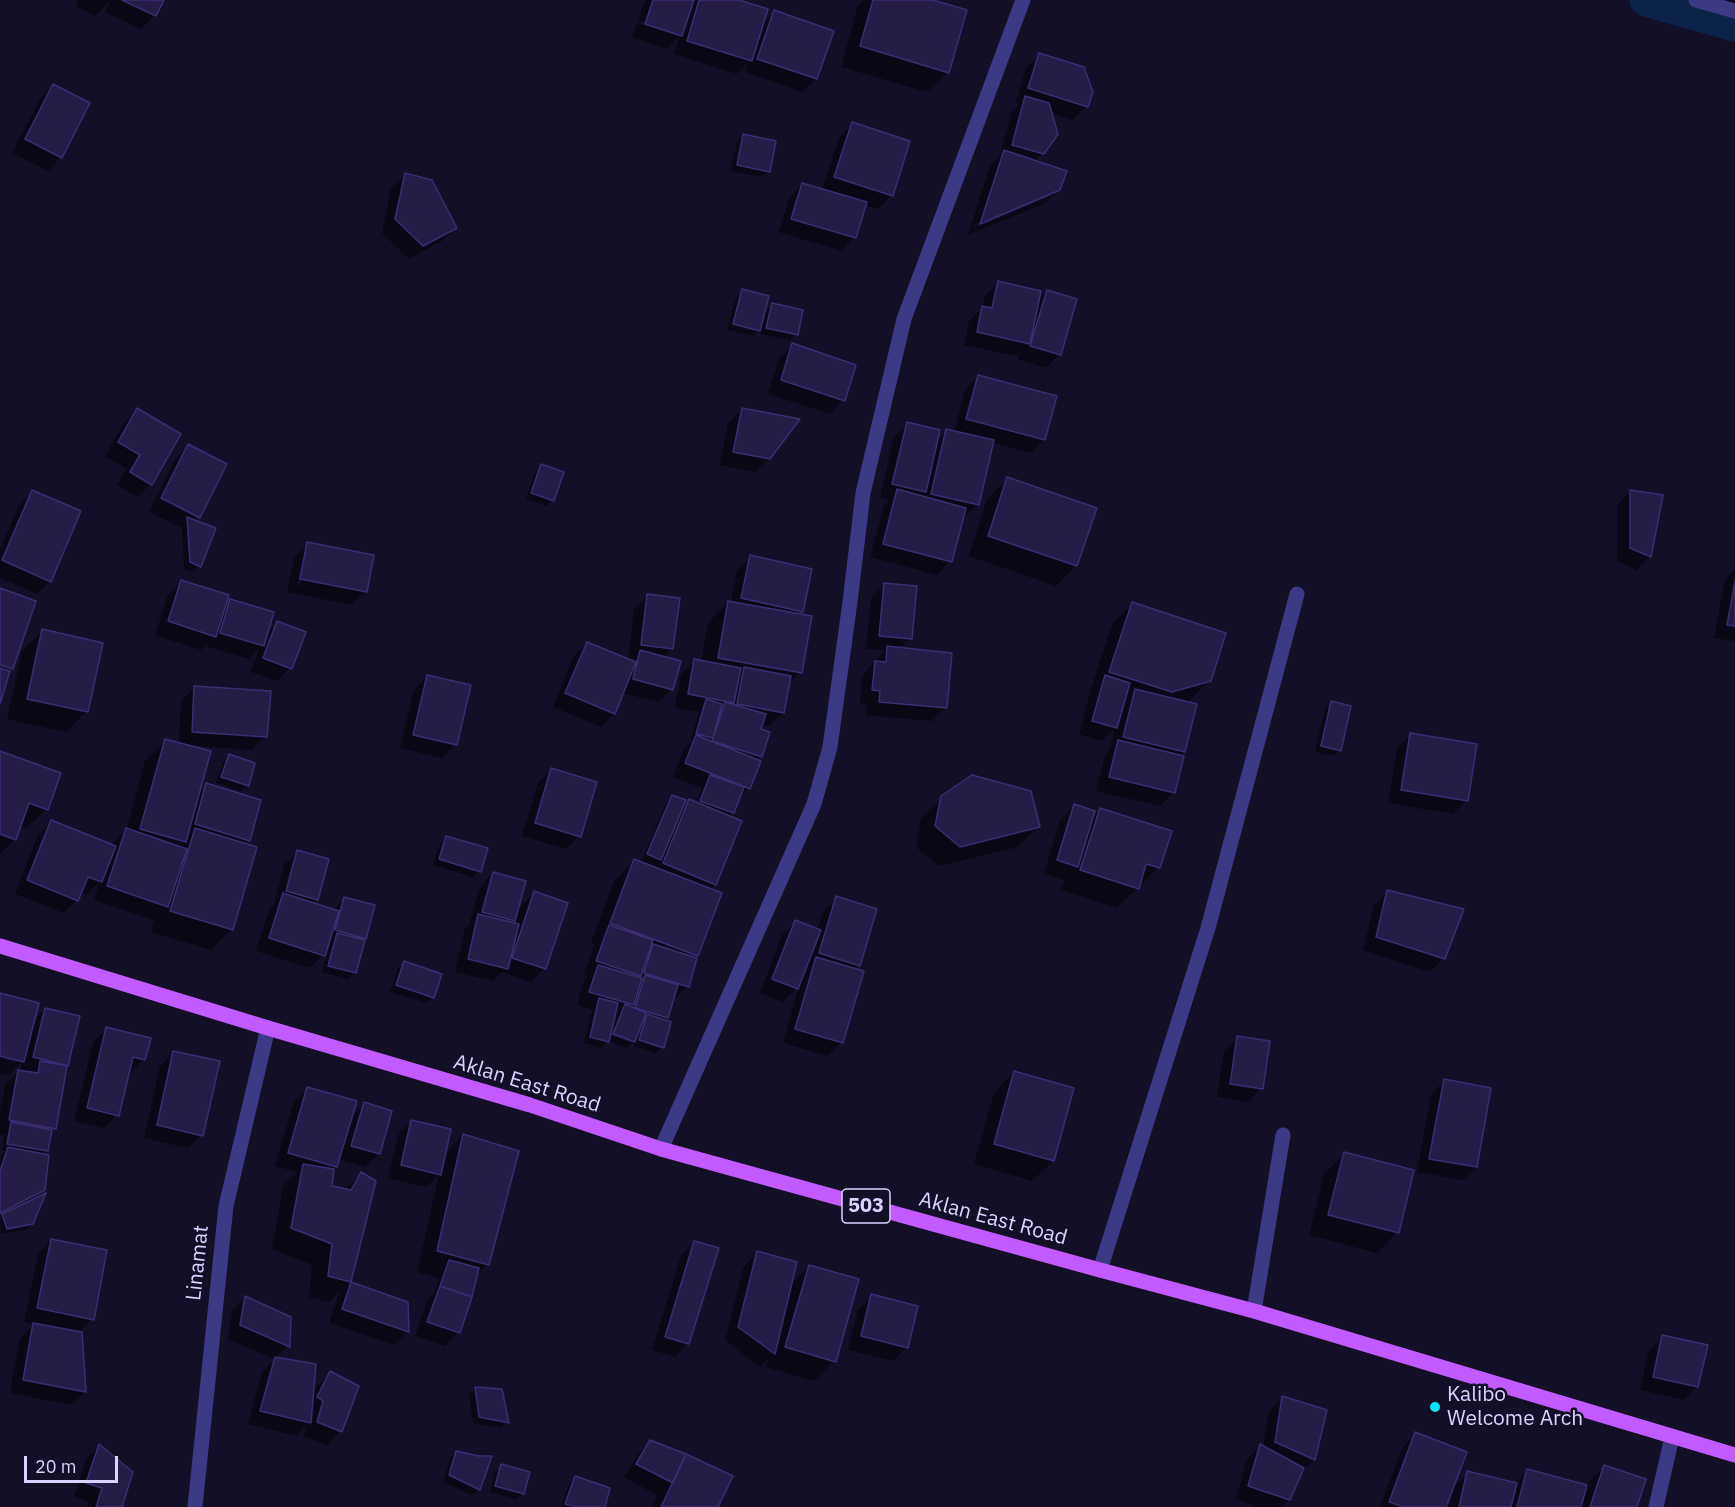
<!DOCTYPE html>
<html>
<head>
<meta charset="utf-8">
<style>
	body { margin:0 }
	#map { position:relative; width:1735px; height:1507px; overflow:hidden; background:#130f26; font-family:"IBM Plex Sans",sans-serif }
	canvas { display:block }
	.scale { position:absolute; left:24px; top:1456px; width:94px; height:27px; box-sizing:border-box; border:3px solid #d9d4ff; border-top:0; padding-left:8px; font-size:18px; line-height:21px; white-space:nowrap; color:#d9d4ff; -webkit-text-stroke:4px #130f26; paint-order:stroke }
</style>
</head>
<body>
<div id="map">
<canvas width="1735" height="1507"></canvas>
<div class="scale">20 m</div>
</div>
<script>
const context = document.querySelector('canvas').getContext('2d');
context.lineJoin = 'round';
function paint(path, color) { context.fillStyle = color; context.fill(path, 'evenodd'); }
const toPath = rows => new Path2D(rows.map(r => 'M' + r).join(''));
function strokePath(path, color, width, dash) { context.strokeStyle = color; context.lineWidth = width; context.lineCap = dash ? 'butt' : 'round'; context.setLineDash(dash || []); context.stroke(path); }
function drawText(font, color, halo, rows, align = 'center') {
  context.font = font + ' "IBM Plex Sans",sans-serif'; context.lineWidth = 5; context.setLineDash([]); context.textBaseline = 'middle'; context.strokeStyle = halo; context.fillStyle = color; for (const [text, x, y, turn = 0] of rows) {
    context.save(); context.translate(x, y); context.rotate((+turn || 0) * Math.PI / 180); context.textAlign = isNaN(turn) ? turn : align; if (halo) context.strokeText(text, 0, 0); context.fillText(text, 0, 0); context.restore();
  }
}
paint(toPath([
	[78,0,162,0,155,15,141,29,105,12,110,1,95,16,75,6],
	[645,0,734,0,761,25,774,12,832,32,816,79,802,92,745,72,748,62,737,74,674,54,680,36,667,49,632,37],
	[638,20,675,32,675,35,637,23],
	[864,0,928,0,948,72,927,92,841,67,858,6],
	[1717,0,1735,0,1735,5],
	[1039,55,1087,106,1073,120,1051,113,1042,153,1034,162,1059,189,1045,203,968,235,990,166,1000,156,1012,111,1020,103,1016,102,1026,68],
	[1051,192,1051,196,974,228,973,225],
	[53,86,61,157,48,171,12,153,40,99],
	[852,124,909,142,891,196,878,209,865,205,855,237,841,251,779,232,789,198,802,184,822,190,839,138],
	[744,135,769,171,762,177,731,171,737,142],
	[405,175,455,228,442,241,409,259,382,233,391,188],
	[999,282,1037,301,1047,291,1060,354,1046,368,1018,359,1020,351,1015,356,964,345,969,321,982,308,985,296],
	[742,291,763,314,772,305,796,334,790,340,760,334,762,327,753,336,727,330,736,298],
	[793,345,843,400,830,414,768,394,779,358],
	[978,377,1044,440,1031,453,992,443,978,504,964,518,962,517,950,561,937,575,870,557,884,505,889,500,880,498,894,437,908,423,936,442,947,431,954,432,965,390],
	[742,409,769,458,755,472,720,465,728,423],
	[138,410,151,484,137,497,117,485,127,469,105,456,124,423],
	[188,446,199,517,194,521,200,566,193,572,184,569,182,528,149,512,175,459],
	[542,466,553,500,546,506,526,499,535,472],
	[1008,478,1076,565,1056,586,969,556,987,499],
	[1631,491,1650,556,1637,570,1617,561,1617,505],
	[32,492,50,581,37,594,0,578,0,550,19,505],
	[308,543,365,591,352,605,287,592,294,557],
	[303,557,306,557,300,586,297,586],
	[751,557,801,611,797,615,800,672,788,685,783,712,769,726,761,725,761,756,756,761,749,788,737,800,733,812,729,817,715,884,710,890,697,955,694,958,687,986,674,1000,672,999,666,1017,663,1021,662,1047,656,1053,634,1046,636,1039,633,1043,633,1040,607,1030,606,1033,632,1043,627,1048,608,1041,601,1048,584,1043,592,1010,577,1005,584,980,588,976,584,975,594,945,591,943,614,881,634,861,641,863,666,803,673,797,680,810,690,801,696,803,702,788,673,777,683,750,693,740,691,740,699,712,675,708,681,674,695,661,701,662,708,623,728,602,731,603,737,570],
	[614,1016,617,1017,613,1027,611,1027],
	[1735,569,1735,641,1714,638,1725,579],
	[181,582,224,608,231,600,265,635,277,623,290,668,277,681,251,672,259,649,249,659,208,647,209,642,201,650,155,635,168,595],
	[885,584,911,638,899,649,946,707,932,721,866,715,867,704,860,703,862,676,885,650,866,649,871,598],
	[0,590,35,602,11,669,8,672,0,699],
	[648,595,672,648,663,658,672,689,658,702,622,693,614,713,601,727,553,707,573,657,587,643,628,660,634,609],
	[1132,604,1209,680,1189,701,1184,702,1184,752,1179,757,1182,757,1173,793,1160,806,1096,791,1105,755,1110,749,1115,728,1102,741,1079,734,1090,692,1112,624],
	[42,631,86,712,66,732,7,719,22,651],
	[427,676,455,744,442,758,400,748,414,690],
	[195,687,266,737,252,750,192,746,197,795,207,785,248,840,244,844,232,929,211,950,151,932,154,920,94,900,100,881,87,895,80,892,77,900,64,913,15,894,38,835,51,822,112,846,113,843,127,829,145,761,166,741,179,744,181,701],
	[1331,703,1340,750,1334,756,1315,752,1325,709],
	[1411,735,1466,800,1453,814,1388,803,1397,748],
	[0,753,46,809,26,829,19,827,15,839,0,854],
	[229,756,247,785,241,791,216,783,223,762],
	[552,770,579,836,566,849,522,836,538,783],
	[942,798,1038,827,1018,847,939,866,916,847,921,818],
	[1074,806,1091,819,1100,810,1159,867,1117,908,1061,890,1064,880,1044,874,1060,820],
	[446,837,479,871,473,877,433,865,440,844],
	[298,851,316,899,311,904,333,910,345,898,365,938,363,940,355,973,348,979,322,972,331,941,328,940,323,955,310,968,256,951,270,908,274,904,284,865],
	[493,873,517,910,534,893,544,968,531,982,502,972,493,981,455,972,465,929,469,925,480,887],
	[1388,891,1444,958,1430,972,1363,950,1374,905],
	[836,898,859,965,854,969,841,1042,828,1056,783,1043,799,986,783,1002,760,993,782,935,796,921,817,930,823,912],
	[404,963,433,997,426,1003,390,992,398,969],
	[45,1009,66,1065,55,1128,49,1134,47,1151,42,1155,43,1189,32,1201,32,1223,25,1230,1,1234,0,1156,6,1151,2,1150,4,1135,0,1134,0,1112,5,1085,18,1071,20,1072,22,1062,9,1075,0,1073,0,1058,15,1062,15,1059,0,1055],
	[107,1029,144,1059,131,1073,128,1072,117,1115,104,1128,74,1121,93,1042],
	[1238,1037,1261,1088,1248,1102,1217,1097,1224,1051],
	[174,1052,202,1135,188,1148,144,1138,160,1066],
	[1014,1072,1053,1161,1032,1181,974,1164,994,1093],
	[1444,1081,1476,1167,1463,1180,1417,1172,1431,1095],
	[308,1088,350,1119,364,1104,391,1112,378,1154,365,1167,338,1159,336,1166,332,1170,331,1187,344,1190,361,1174,374,1182,349,1283,407,1303,407,1332,394,1345,329,1323,340,1291,329,1302,309,1297,312,1265,272,1249,283,1186,297,1172,275,1166,294,1102],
	[412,1121,444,1155,463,1135,487,1264,475,1276,470,1297,458,1332,445,1346,415,1336,427,1301,434,1294,439,1278,417,1272,439,1175,426,1187,388,1178,398,1135],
	[1345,1153,1397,1232,1377,1253,1309,1235,1324,1174],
	[51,1240,92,1319,78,1333,85,1392,71,1405,10,1393,20,1338,35,1324,24,1322,38,1254],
	[694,1242,688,1343,675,1357,652,1350,681,1256],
	[757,1253,790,1285,809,1266,834,1361,814,1381,766,1367,768,1359,760,1367,725,1340,744,1266],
	[872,1296,907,1347,893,1361,848,1350,858,1310],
	[245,1297,288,1346,275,1359,312,1395,317,1386,330,1373,341,1431,327,1445,304,1436,307,1425,296,1436,248,1424,262,1372,275,1359,228,1339,232,1311],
	[1662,1337,1697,1386,1684,1400,1640,1390,1649,1350],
	[476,1389,507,1422,501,1428,473,1423,469,1395],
	[1282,1398,1325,1411,1314,1460,1301,1473,1289,1500,1281,1507,1258,1507,1236,1499,1247,1459,1260,1446,1263,1448,1269,1411],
	[1416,1434,1452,1488,1468,1473,1514,1484,1527,1471,1585,1486,1605,1466,1635,1507,1449,1507,1453,1492,1451,1491,1445,1507,1380,1507,1402,1448],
	[650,1442,716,1507,652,1507,657,1495,624,1477,637,1456],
	[99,1446,120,1507,87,1507,89,1502,74,1497,86,1459],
	[456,1452,479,1457,479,1489,472,1495,443,1482,450,1459],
	[502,1466,523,1493,516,1499,490,1492,495,1472],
	[575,1478,603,1507,561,1507,569,1484]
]), '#0007');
strokePath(toPath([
	[1646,0,1735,25]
]), '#0c2248', 33);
const building = toPath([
	[122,0,164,0,156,16,122,0],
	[653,0,694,0,682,36,645,24,653,0],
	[699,0,739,0,768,9,752,61,687,41,699,0],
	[873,0,933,0,967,10,949,73,860,46,873,0],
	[774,10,834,31,817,79,757,59,774,10],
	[1039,53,1084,67,1093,92,1088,107,1028,88,1039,53],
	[53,84,90,103,62,158,25,139,53,84],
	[1025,96,1049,103,1058,134,1044,154,1012,145,1025,96],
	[852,122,910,141,893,196,834,177,852,122],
	[743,134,776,141,770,172,737,165,743,134],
	[1004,150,1067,171,1060,190,980,224,1004,150],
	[405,173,432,180,457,228,423,246,395,219,405,173],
	[802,183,867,202,856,238,791,219,802,183],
	[998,281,1041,291,1030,344,977,332,982,306,992,308,998,281],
	[742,289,769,296,760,331,733,324,742,289],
	[1047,290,1077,299,1061,355,1030,346,1047,290],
	[772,303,803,310,798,335,766,328,772,303],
	[792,343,856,365,845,401,781,380,792,343],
	[978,375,1057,396,1045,440,966,419,978,375],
	[137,408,181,434,152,485,130,472,140,455,118,442,137,408],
	[742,408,800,419,770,459,733,452,742,408],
	[907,422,940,430,926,492,892,484,907,422],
	[946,429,994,440,979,505,931,494,946,429],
	[188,444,227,464,200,518,161,498,188,444],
	[541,464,564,472,554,501,531,493,541,464],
	[1007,477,1097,508,1077,566,988,536,1007,477],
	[897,489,966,508,952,562,883,544,897,489],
	[32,490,81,511,51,582,2,560,32,490],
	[1630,490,1663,495,1651,557,1630,548,1630,490],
	[187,517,216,528,201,567,190,562,187,517],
	[307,542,374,555,367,592,300,579,307,542],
	[750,555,812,569,803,612,741,598,750,555],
	[181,580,229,595,216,637,168,621,181,580],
	[1735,581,1735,626,1727,625,1735,581],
	[884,583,917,586,912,639,879,636,884,583],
	[0,588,36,601,13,669,0,665,0,588],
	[647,594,680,598,673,649,641,645,647,594],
	[230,599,274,612,264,646,220,633,230,599],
	[728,601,812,616,802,673,718,658,728,601],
	[1132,602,1226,633,1211,681,1172,692,1109,672,1132,602],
	[277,621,306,632,292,669,263,658,277,621],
	[42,629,103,643,88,712,27,699,42,629],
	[587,642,636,662,615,714,565,693,587,642],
	[887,646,952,653,947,708,879,702,880,691,872,690,875,661,886,662,887,646],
	[640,650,681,661,673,690,633,679,640,650],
	[694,659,741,668,734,703,688,694,694,659],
	[744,667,791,676,784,713,737,704,744,667],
	[0,668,10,671,0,704,0,668],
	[427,675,471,685,457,745,413,735,427,675],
	[1105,675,1130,683,1117,728,1092,721,1105,675],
	[194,686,271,691,267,737,192,732,194,686],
	[1135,689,1197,704,1185,752,1123,737,1135,689],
	[706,699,722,704,713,738,696,734,706,699],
	[1331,701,1351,706,1341,751,1321,746,1331,701],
	[725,702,766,714,761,729,770,732,762,757,712,741,725,702],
	[1410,733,1477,744,1468,801,1401,790,1410,733],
	[696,735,761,761,750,789,685,763,696,735],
	[165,739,211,751,186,842,140,829,165,739],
	[1118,740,1184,756,1175,793,1109,777,1118,740],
	[0,751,61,773,48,810,29,803,16,840,0,834,0,751],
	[229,754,255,763,249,786,221,777,229,754],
	[551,768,597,782,581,837,535,823,551,768],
	[710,775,744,787,734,813,700,801,710,775],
	[972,775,1031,791,1040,827,960,847,935,826,941,796,972,775],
	[206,783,261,800,250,841,195,824,206,783],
	[672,795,686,800,661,860,647,854,672,795],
	[689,799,742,821,716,885,663,863,689,799],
	[1074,804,1095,811,1078,867,1057,860,1074,804],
	[1100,808,1172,831,1160,868,1146,864,1139,889,1080,870,1100,808],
	[51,820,116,846,102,882,88,877,78,901,27,880,51,820],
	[126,828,187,849,168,907,107,886,126,828],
	[195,828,257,847,233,930,170,911,195,828],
	[446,836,488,848,481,872,439,859,446,836],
	[297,850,329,859,318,900,286,891,297,850],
	[634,859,722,893,698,956,610,923,634,859],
	[493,872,526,881,515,921,482,912,493,872],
	[1387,890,1464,909,1445,959,1376,937,1387,890],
	[534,891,568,903,546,969,512,958,534,891],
	[283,893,339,911,325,956,269,938,283,893],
	[836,896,877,909,860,966,819,953,836,896],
	[344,897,375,905,366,939,335,930,344,897],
	[478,914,519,924,508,969,468,959,478,914],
	[795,920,821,930,798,989,772,979,795,920],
	[609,925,653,940,641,976,596,961,609,925],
	[337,933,365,940,356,973,328,966,337,933],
	[653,944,697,958,689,987,644,973,653,944],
	[816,957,864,971,843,1043,795,1029,816,957],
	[404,961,442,974,434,998,396,985,404,961],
	[598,965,642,978,634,1005,589,992,598,965],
	[645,975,678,985,668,1018,635,1008,645,975],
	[0,993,39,1003,24,1062,0,1056,0,993],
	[599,998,618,1003,609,1042,590,1037,599,998],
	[625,1004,646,1013,635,1042,613,1034,625,1004],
	[45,1008,80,1016,68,1066,33,1057,45,1008],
	[647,1014,671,1022,664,1048,639,1040,647,1014],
	[106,1027,151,1038,145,1060,133,1057,119,1116,87,1108,106,1027],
	[1237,1036,1270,1041,1263,1089,1230,1084,1237,1036],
	[173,1051,220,1061,203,1136,157,1125,173,1051],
	[40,1061,67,1066,56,1129,9,1120,18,1070,38,1073,40,1061],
	[1014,1071,1074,1088,1054,1161,994,1144,1014,1071],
	[1444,1079,1491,1088,1477,1167,1429,1159,1444,1079],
	[307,1087,357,1101,337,1167,288,1153,307,1087],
	[364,1102,392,1111,380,1154,351,1146,364,1102],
	[411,1120,451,1129,441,1175,401,1165,411,1120],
	[11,1122,52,1130,48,1151,7,1144,11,1122],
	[463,1134,519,1151,489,1265,437,1251,463,1134],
	[8,1147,49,1155,45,1190,0,1213,0,1171,8,1147],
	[1344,1152,1414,1170,1399,1233,1328,1215,1344,1152],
	[303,1164,334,1169,332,1186,351,1190,361,1172,376,1181,351,1282,328,1276,332,1244,291,1228,303,1164],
	[46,1193,33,1224,7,1229,2,1214,46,1193],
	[51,1239,107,1250,94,1320,37,1308,51,1239],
	[694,1241,719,1248,689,1344,665,1337,694,1241],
	[757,1251,797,1262,775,1354,738,1327,757,1251],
	[449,1260,479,1268,472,1297,440,1286,449,1260],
	[809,1265,859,1279,836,1362,785,1347,809,1265],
	[351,1282,408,1302,409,1332,342,1309,351,1282],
	[440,1286,472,1297,460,1333,427,1322,440,1286],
	[871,1294,918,1306,908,1348,861,1336,871,1294],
	[245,1296,291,1317,290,1347,240,1325,245,1296],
	[33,1323,82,1332,86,1392,23,1380,33,1323],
	[1662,1335,1708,1345,1698,1387,1653,1377,1662,1335],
	[275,1357,316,1364,311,1423,260,1411,275,1357],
	[330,1371,359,1386,342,1432,317,1422,323,1401,317,1397,330,1371],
	[475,1387,502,1389,509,1423,479,1417,475,1387],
	[1282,1396,1327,1410,1315,1460,1275,1442,1282,1396],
	[1415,1432,1467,1452,1446,1507,1404,1507,1389,1502,1415,1432],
	[650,1440,686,1454,673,1483,636,1464,650,1440],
	[99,1444,133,1472,122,1507,96,1507,102,1488,86,1483,99,1444],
	[1260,1444,1304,1468,1290,1500,1248,1486,1260,1444],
	[456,1451,479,1456,492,1456,480,1490,449,1475,456,1451],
	[686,1454,733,1476,718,1507,661,1507,686,1454],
	[501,1464,530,1472,524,1494,495,1486,501,1464],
	[1604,1465,1646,1479,1637,1507,1590,1507,1604,1465],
	[1527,1469,1587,1485,1581,1507,1517,1507,1527,1469],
	[1467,1471,1517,1483,1511,1507,1459,1507,1467,1471],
	[575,1476,610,1488,605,1507,577,1507,565,1504,575,1476]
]);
paint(building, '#241b47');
strokePath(building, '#3b2d73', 1.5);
strokePath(toPath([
	[1696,0,1735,11],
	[661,1149,814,804,830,747,850,602,863,493,904,319,1023,0],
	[1100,1270,1208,928,1297,594],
	[1254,1311,1283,1135],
	[195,1507,226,1206,268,1028],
	[1656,1507,1672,1437]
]), '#3d3a85', 15);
strokePath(toPath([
	[0,946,268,1028,530,1105,661,1149,1100,1270,1254,1311,1735,1455]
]), '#c25bff', 15);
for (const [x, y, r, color] of [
	[1435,1407,6,"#00e5ff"]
]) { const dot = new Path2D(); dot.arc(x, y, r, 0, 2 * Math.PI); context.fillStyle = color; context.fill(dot); strokePath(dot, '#130f26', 2); }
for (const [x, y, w] of [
	[866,1206,48]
]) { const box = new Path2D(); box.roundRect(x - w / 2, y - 17, w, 34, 4.5); context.fillStyle = '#130f26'; context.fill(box); strokePath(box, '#d9d4ff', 1.5); }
drawText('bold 20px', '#d9d4ff', null, [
	["503",866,1206]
]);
drawText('21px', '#d9d4ff', '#130f26', [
	["Aklan East Road",527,1084,17],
	["Aklan East Road",993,1219,15],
	["Linamat",198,1263,-84]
]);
drawText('21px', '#d9d4ff', '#130f26', [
	["Kalibo",1447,1395],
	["Welcome Arch",1447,1419]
], 'left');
</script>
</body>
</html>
